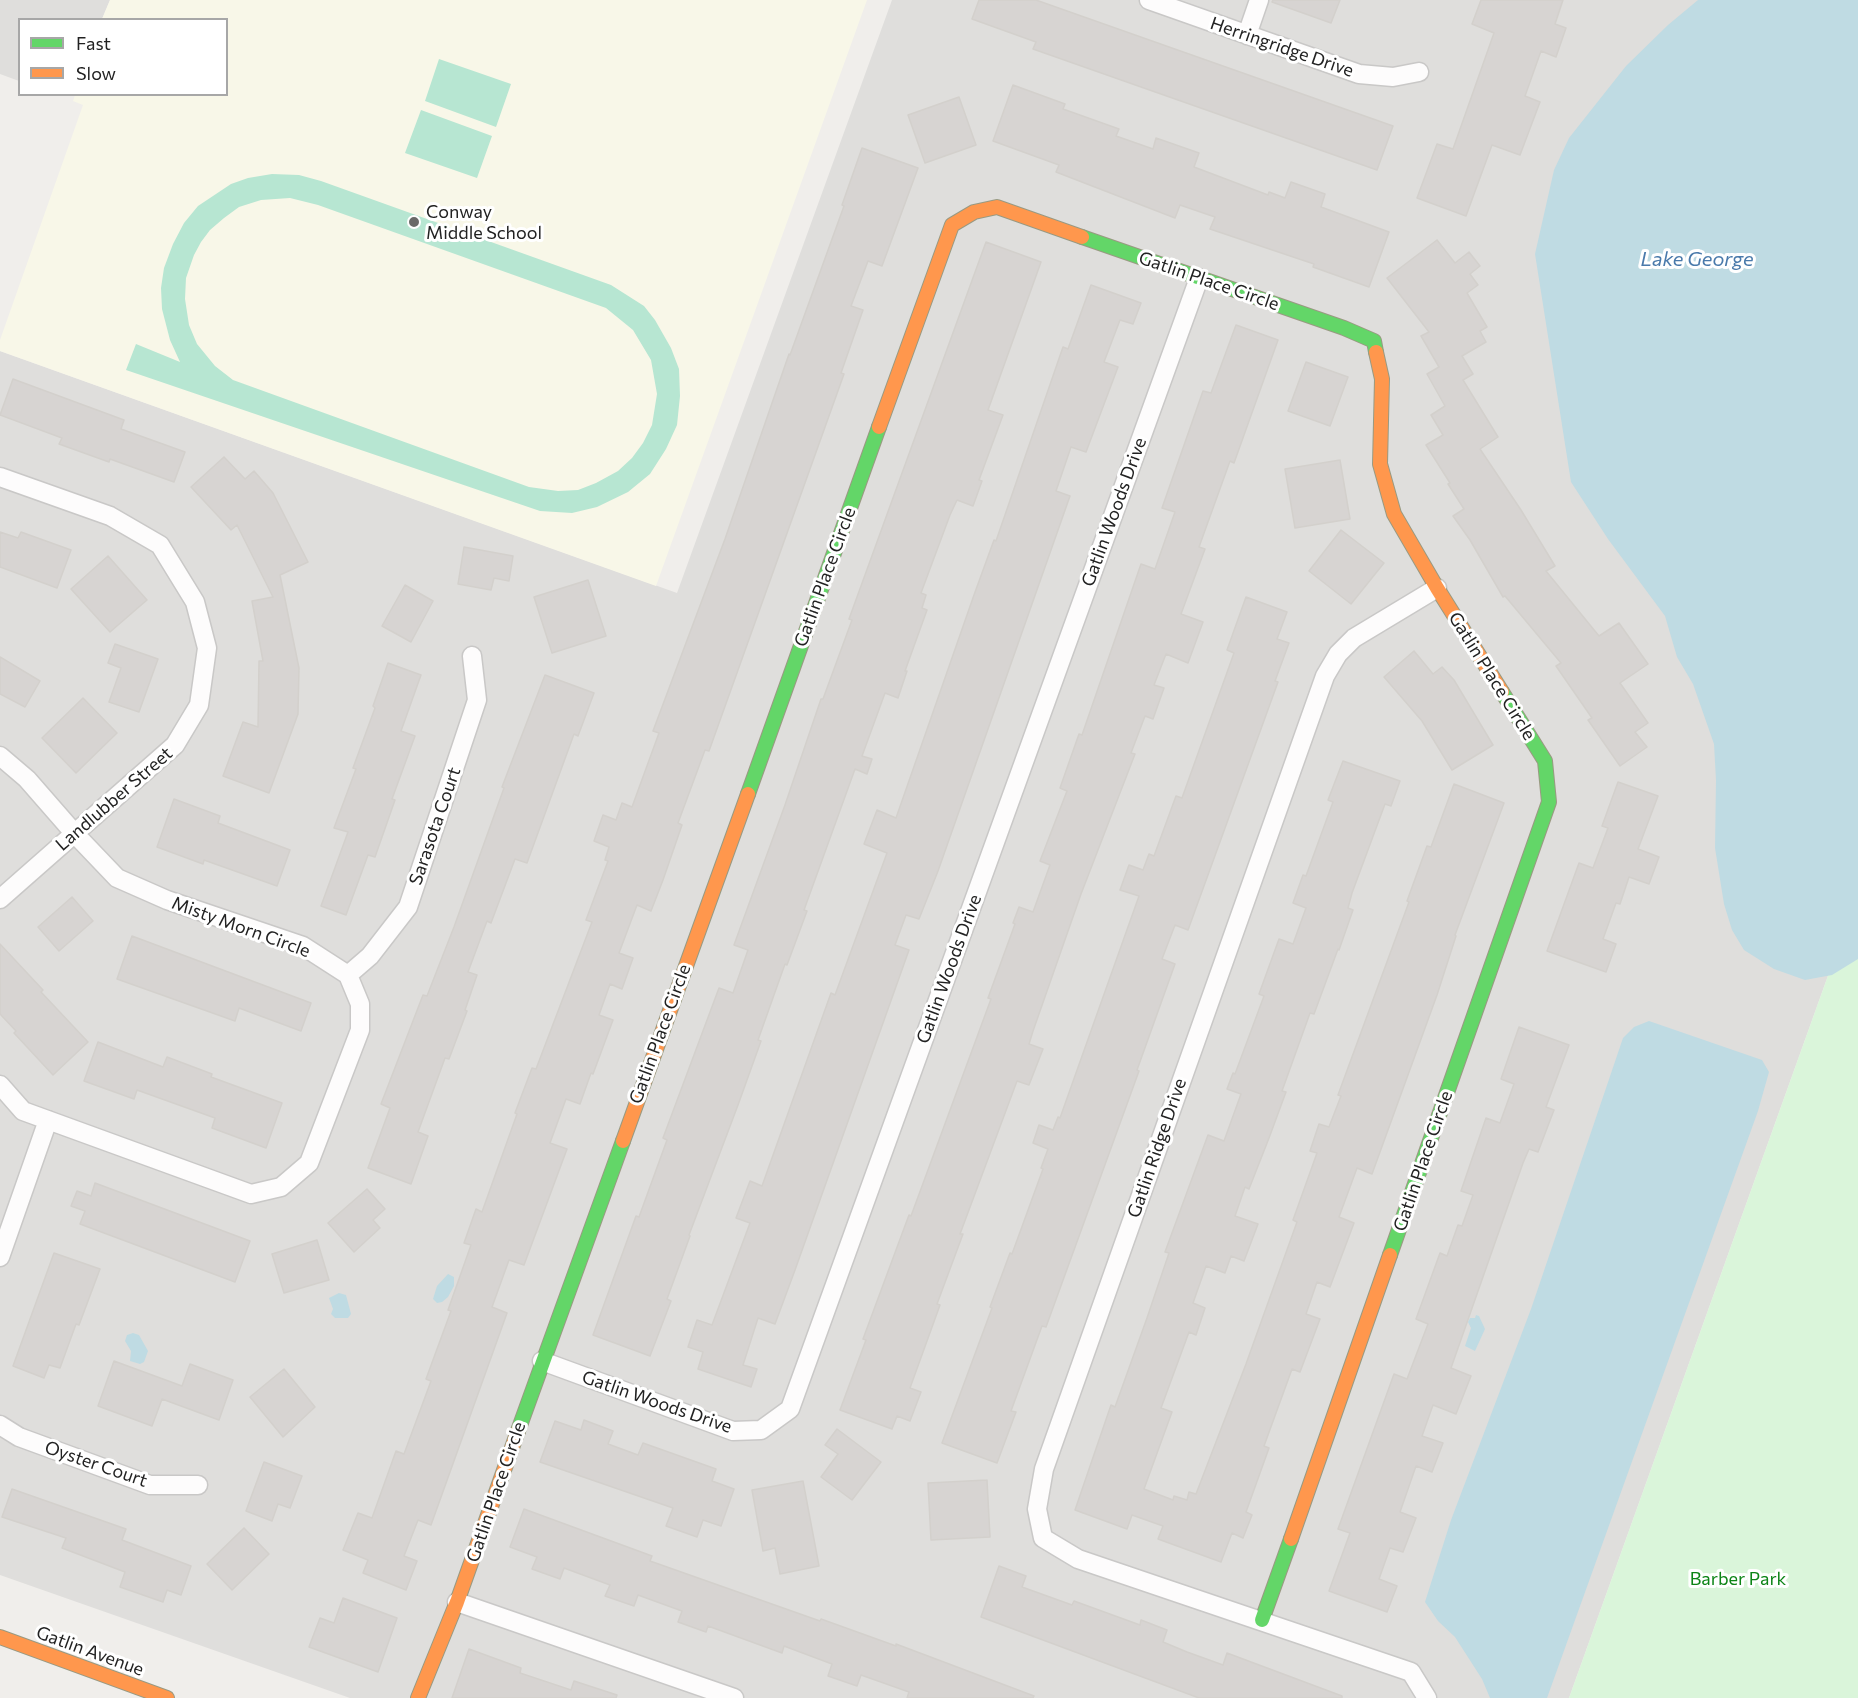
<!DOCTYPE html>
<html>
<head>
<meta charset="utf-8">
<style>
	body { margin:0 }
	#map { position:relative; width:1858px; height:1698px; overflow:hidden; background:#f0eeeb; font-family:Commissioner,sans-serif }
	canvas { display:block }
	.legend { position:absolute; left:18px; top:18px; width:210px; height:78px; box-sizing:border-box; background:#fff; border:2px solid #a7a7a7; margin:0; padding:8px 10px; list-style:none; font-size:18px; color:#222 }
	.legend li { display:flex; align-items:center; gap:12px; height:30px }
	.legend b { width:30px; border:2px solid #a7a7a7 }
</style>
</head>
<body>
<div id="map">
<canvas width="1858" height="1698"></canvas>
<ul class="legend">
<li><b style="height:8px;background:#63d668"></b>Fast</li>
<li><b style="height:8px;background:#ff974d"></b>Slow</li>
</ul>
</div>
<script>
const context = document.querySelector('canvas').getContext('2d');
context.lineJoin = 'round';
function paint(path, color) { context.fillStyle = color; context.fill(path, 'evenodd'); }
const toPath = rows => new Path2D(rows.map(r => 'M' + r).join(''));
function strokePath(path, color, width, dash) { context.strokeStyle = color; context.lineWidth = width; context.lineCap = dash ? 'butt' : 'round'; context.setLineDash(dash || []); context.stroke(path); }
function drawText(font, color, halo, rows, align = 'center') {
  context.font = font + ' Commissioner,sans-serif'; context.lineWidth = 6; context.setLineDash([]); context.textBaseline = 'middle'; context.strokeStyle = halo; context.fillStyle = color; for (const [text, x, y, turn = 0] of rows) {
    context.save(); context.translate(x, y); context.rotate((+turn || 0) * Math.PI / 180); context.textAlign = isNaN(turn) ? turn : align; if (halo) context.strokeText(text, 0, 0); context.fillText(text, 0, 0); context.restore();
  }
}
paint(toPath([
	[0,0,110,0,102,19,20,20,19,81,0,74],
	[892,0,1858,0,1858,892,1569,1698,350,1698,0,1575,0,351,677,593]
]), '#dfdedc');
paint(toPath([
	[110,0,867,0,656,586,0,351,0,340,83,105,73,101,75,95,226,94,226,20,102,19]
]), '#f8f7e8');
paint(toPath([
	[1858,892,1858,1698,1569,1698]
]), '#daf5da');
paint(toPath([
	[439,59,511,84,496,127,425,101],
	[421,110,492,136,477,178,405,153],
	[272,174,299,175,321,181,611,285,644,306,655,320,671,348,679,369,680,396,677,425,666,449,650,474,628,492,597,507,572,513,540,511,126,370,136,344,180,362,170,340,162,309,161,288,164,268,173,244,184,223,198,206,231,184,248,178],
	[290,198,318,205,606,308,633,330,651,360,657,394,652,425,643,443,632,458,618,471,596,483,578,490,558,491,529,487,233,380,215,366,197,344,189,325,185,299,186,278,194,255,201,242,210,230,224,218,239,207,261,200]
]), '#b7e6d2');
paint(toPath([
	[1698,0,1858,0,1858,959,1832,975,1805,980,1774,969,1744,950,1732,930,1724,904,1715,848,1716,780,1714,744,1693,684,1677,657,1665,616,1608,539,1571,482,1535,254,1554,170,1569,138,1626,66,1668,25],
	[1649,1021,1762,1060,1769,1072,1758,1111,1547,1698,1490,1698,1482,1679,1455,1637,1438,1621,1425,1602,1451,1520,1531,1309,1623,1038,1634,1027],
	[448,1274,454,1277,454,1286,448,1297,442,1302,437,1303,433,1299,437,1286],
	[339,1293,346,1295,351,1314,348,1318,335,1318,331,1314,333,1309,329,1298],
	[1476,1315,1479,1316,1485,1329,1475,1351,1465,1346,1471,1328,1468,1322,1470,1318,1475,1318],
	[133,1333,139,1335,148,1351,144,1362,140,1364,130,1361,131,1351,125,1341,127,1335]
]), '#bfdbe3');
const building = toPath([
	[979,0,1036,0,1393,126,1377,170,1033,49,1036,42,972,19,979,0],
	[1273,0,1340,0,1331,23,1272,2,1273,0],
	[1481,0,1563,0,1555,24,1566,28,1556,57,1541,51,1525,96,1540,102,1520,155,1492,145,1466,216,1417,198,1437,144,1453,149,1494,33,1472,24,1481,0],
	[1013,85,1065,104,1063,109,1119,129,1116,136,1153,149,1156,138,1199,153,1194,167,1268,195,1269,192,1285,198,1291,182,1325,194,1321,207,1389,232,1369,287,1313,267,1314,264,1210,229,1215,217,1180,205,1175,218,1056,172,1059,165,993,141,1013,85],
	[959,97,976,145,925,163,908,115,959,97],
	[862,148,918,168,882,266,868,261,851,306,863,310,841,373,844,374,709,751,705,750,678,823,682,825,663,880,651,911,637,905,619,953,633,958,622,989,610,984,599,1015,613,1020,593,1074,591,1073,580,1104,566,1099,550,1143,567,1149,524,1265,509,1260,492,1307,507,1313,431,1525,418,1520,404,1556,417,1561,406,1590,363,1573,368,1560,343,1550,358,1513,372,1518,396,1451,404,1454,431,1381,426,1379,451,1311,448,1310,471,1245,464,1243,476,1209,482,1212,517,1114,515,1113,532,1068,536,1069,592,922,586,920,608,861,605,860,609,847,594,841,603,815,616,820,622,803,632,807,659,733,653,731,725,539,789,354,790,355,844,206,842,205,862,148],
	[1437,240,1455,263,1469,252,1480,266,1470,274,1478,285,1467,293,1487,327,1480,331,1486,342,1462,356,1473,374,1463,380,1498,437,1480,449,1521,510,1555,566,1546,571,1599,636,1619,623,1648,664,1620,683,1648,723,1635,732,1647,747,1620,766,1588,720,1592,718,1556,666,1561,663,1505,596,1503,597,1470,540,1453,516,1464,509,1448,484,1450,483,1426,445,1443,435,1431,415,1445,406,1427,374,1439,367,1421,336,1429,332,1387,278,1437,240],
	[986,242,1041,262,988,410,1003,415,979,480,982,481,973,506,957,500,950,515,921,593,926,595,922,608,927,610,905,671,907,671,898,698,885,693,862,756,872,759,867,774,855,769,804,910,807,911,787,965,785,964,758,1040,761,1041,738,1105,689,1235,690,1236,667,1299,671,1301,650,1356,593,1335,636,1216,639,1217,667,1140,663,1138,719,988,733,993,748,950,734,945,785,805,821,699,823,699,852,620,849,619,986,242],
	[1091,285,1141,303,1133,324,1120,320,1104,362,1118,367,1086,452,1071,447,1056,491,1070,496,938,871,919,919,906,915,895,945,909,950,795,1270,775,1324,758,1318,743,1365,757,1369,751,1387,698,1369,703,1352,688,1347,697,1320,712,1325,750,1223,736,1218,750,1181,762,1186,831,993,835,995,887,853,864,844,877,810,896,818,974,595,994,540,996,541,1063,347,1068,349,1091,285],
	[1236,325,1278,340,1234,463,1230,461,1199,547,1205,549,1181,614,1203,622,1188,663,1166,654,1154,685,1164,688,1153,719,1145,716,1131,753,1135,754,1081,894,1033,1031,1029,1044,1043,1049,1029,1085,1017,1081,960,1234,963,1234,937,1304,940,1305,910,1388,921,1392,910,1421,897,1416,892,1429,840,1410,866,1340,863,1339,909,1215,911,1216,991,999,988,998,1015,924,1013,923,1019,907,1033,912,1050,865,1040,861,1067,791,1060,788,1079,734,1082,735,1141,564,1155,569,1175,512,1162,508,1203,391,1211,393,1236,325],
	[1306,362,1348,377,1330,426,1288,411,1306,362],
	[13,379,124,420,121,429,185,452,174,482,110,459,109,462,59,444,62,438,0,415,13,379],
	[224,457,245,479,254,471,273,493,308,562,280,575,299,668,298,714,269,793,223,776,243,722,258,727,259,661,263,661,252,601,273,597,237,525,231,530,191,487,224,457],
	[1340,460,1350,519,1295,528,1285,469,1340,460],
	[1341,530,1384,563,1351,604,1309,571,1341,530],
	[0,532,18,538,21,532,71,550,57,588,0,567,0,532],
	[464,547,513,556,509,581,494,578,491,590,458,584,464,547],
	[108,556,147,600,110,632,71,589,108,556],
	[588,580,606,636,552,653,534,597,588,580],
	[405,585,433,601,411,642,382,626,405,585],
	[1246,597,1287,612,1277,639,1289,643,1275,681,1278,682,1188,930,1175,925,1162,959,1175,964,1137,1070,1139,1071,1046,1327,1042,1326,1011,1411,1016,1412,997,1463,942,1443,992,1308,990,1307,1010,1253,1012,1254,1043,1169,1041,1168,1048,1149,1033,1143,1039,1125,1053,1130,1058,1117,1060,1118,1139,896,1120,890,1129,865,1143,870,1149,854,1154,856,1176,796,1182,798,1234,653,1227,650,1246,597],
	[115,644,158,659,139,712,109,702,121,668,108,663,115,644],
	[1414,651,1433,674,1442,667,1454,680,1493,745,1452,770,1422,721,1384,677,1414,651],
	[0,657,40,681,25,707,0,694,0,657],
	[388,663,421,675,401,731,415,736,392,799,395,800,375,857,368,855,346,915,321,906,348,832,334,828,356,769,353,768,375,708,373,706,388,663],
	[545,675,594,693,578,736,574,734,527,863,515,859,491,923,487,921,468,972,477,975,465,1010,467,1011,449,1059,445,1058,418,1132,428,1136,411,1184,368,1168,390,1108,381,1104,423,995,427,996,454,927,504,788,502,787,545,675],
	[83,698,117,733,76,773,42,738,83,698],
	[1343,761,1400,781,1391,806,1385,804,1352,893,1348,908,1353,910,1339,950,1338,949,1314,1014,1310,1013,1282,1091,1286,1092,1269,1138,1249,1189,1245,1187,1235,1216,1258,1224,1244,1261,1231,1256,1225,1273,1206,1266,1193,1303,1205,1308,1196,1335,1189,1332,1161,1408,1172,1412,1144,1489,1173,1500,1174,1496,1187,1500,1189,1492,1196,1494,1246,1364,1297,1222,1293,1220,1317,1153,1310,1151,1319,1124,1329,1127,1341,1096,1338,1095,1409,902,1407,901,1427,846,1431,847,1454,784,1504,803,1455,935,1456,936,1437,995,1372,1174,1357,1168,1339,1217,1354,1223,1330,1287,1317,1282,1306,1314,1320,1319,1300,1372,1292,1369,1264,1446,1269,1448,1246,1512,1252,1515,1243,1538,1232,1533,1221,1562,1158,1539,1163,1526,1132,1515,1127,1529,1075,1510,1111,1405,1115,1407,1147,1318,1169,1253,1165,1252,1208,1135,1224,1141,1241,1094,1227,1089,1233,1073,1235,1074,1264,996,1259,994,1279,939,1293,944,1306,908,1293,903,1303,875,1306,876,1333,802,1328,800,1343,761],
	[1618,782,1658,796,1638,849,1659,857,1649,884,1629,877,1620,904,1616,903,1603,939,1616,944,1606,972,1547,951,1579,863,1593,868,1608,828,1602,826,1618,782],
	[174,799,220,816,218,823,290,850,277,886,204,860,203,864,157,847,174,799],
	[72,897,93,921,59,951,38,927,72,897],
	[132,936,311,1003,301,1031,239,1008,235,1021,117,979,132,936],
	[0,944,43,990,41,992,88,1042,53,1075,14,1033,16,1031,0,1014,0,944],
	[1519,1027,1569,1045,1546,1107,1554,1110,1538,1152,1529,1149,1523,1163,1451,1368,1471,1376,1456,1414,1433,1405,1422,1436,1443,1443,1432,1472,1416,1466,1400,1512,1416,1518,1403,1552,1390,1548,1379,1579,1397,1586,1387,1612,1329,1591,1350,1533,1338,1529,1394,1374,1407,1379,1428,1324,1416,1319,1440,1253,1447,1256,1458,1225,1462,1226,1473,1195,1461,1191,1486,1118,1500,1123,1514,1084,1501,1079,1519,1027],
	[98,1042,163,1067,167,1057,212,1074,211,1077,282,1103,266,1148,212,1128,215,1118,137,1090,134,1099,84,1081,98,1042],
	[95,1183,250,1241,235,1282,80,1224,85,1211,71,1206,77,1191,91,1196,95,1183],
	[367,1189,385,1209,373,1220,380,1228,354,1252,328,1223,367,1189],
	[317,1240,329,1280,284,1293,272,1254,317,1240],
	[54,1253,100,1269,79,1325,76,1324,60,1368,49,1365,44,1378,13,1366,54,1253],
	[114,1361,182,1386,190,1364,233,1380,219,1420,162,1399,152,1426,98,1406,114,1361],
	[284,1369,315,1407,283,1437,250,1397,284,1369],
	[584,1420,613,1431,608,1444,638,1455,643,1443,716,1469,712,1481,734,1489,721,1526,703,1520,697,1537,666,1526,673,1508,540,1462,555,1421,581,1430,584,1420],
	[837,1429,881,1462,852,1500,821,1477,838,1454,825,1445,837,1429],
	[264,1462,302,1476,290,1508,278,1504,272,1521,246,1511,264,1462],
	[987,1480,990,1537,931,1540,928,1483,987,1480],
	[803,1481,819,1566,780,1574,775,1548,763,1551,752,1490,803,1481],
	[12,1489,126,1529,122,1540,191,1566,181,1595,167,1590,163,1602,120,1587,125,1572,62,1548,66,1538,2,1517,12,1489],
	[524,1509,652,1556,650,1561,820,1621,821,1619,896,1646,896,1644,1034,1696,1033,1698,907,1698,909,1692,861,1675,857,1686,828,1676,832,1664,784,1646,782,1653,708,1626,706,1632,678,1622,682,1611,638,1595,634,1606,605,1596,610,1585,564,1568,560,1579,532,1569,537,1557,510,1547,524,1509],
	[244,1528,269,1554,232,1590,207,1564,244,1528],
	[999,1566,1026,1576,1022,1587,1072,1605,1074,1601,1140,1625,1141,1620,1167,1630,1163,1642,1187,1652,1223,1665,1227,1653,1342,1696,1342,1698,1199,1698,981,1617,999,1566],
	[343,1598,397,1618,378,1672,309,1647,320,1618,334,1623,343,1598],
	[469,1649,521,1668,520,1673,571,1690,574,1681,617,1695,616,1698,452,1698,469,1649]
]);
paint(building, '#d7d4d2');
strokePath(building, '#d3d0cc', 1.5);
const street = toPath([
	[1149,0,1359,74,1393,77,1419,72],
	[1247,35,1259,0],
	[0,477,110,516,160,545,195,602,207,648,199,705,175,745,0,899],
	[0,756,27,779,75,834,117,878,167,900,303,946,348,975,360,1004,360,1030,309,1163,281,1187,251,1194,23,1111,0,1085],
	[348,975,370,956,408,907,477,700,472,656],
	[0,1257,48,1120],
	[542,1361,733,1431,761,1430,790,1409,1199,278],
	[0,1425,19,1437,150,1485,198,1485],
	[457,1602,734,1698],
	[1427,1698,1411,1672,1078,1559,1043,1538,1037,1509,1044,1469,1325,676,1338,654,1354,638,1437,588]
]);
const fast = toPath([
	[1082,237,1344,328,1374,341,1376,352],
	[748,794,879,427],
	[1390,1255,1549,802,1545,761,1502,692],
	[518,1431,623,1141],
	[1262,1620,1291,1539]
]);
const slow = toPath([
	[1376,352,1382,379,1380,464,1394,514,1437,588,1502,692],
	[879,427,952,225,974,212,997,207,1082,237],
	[623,1141,748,794],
	[1291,1539,1390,1255],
	[0,1637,167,1698],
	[418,1698,457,1602,518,1431]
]);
strokePath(street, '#c9c8c7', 21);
strokePath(fast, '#999a82', 16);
strokePath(slow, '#999a82', 16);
strokePath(street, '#fdfcfc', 18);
strokePath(fast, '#63d668', 14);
strokePath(slow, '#ff974d', 14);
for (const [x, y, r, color] of [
	[414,222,6,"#6a6968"]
]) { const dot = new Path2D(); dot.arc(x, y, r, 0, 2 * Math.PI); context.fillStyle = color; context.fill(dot); strokePath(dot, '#fff', 2); }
drawText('18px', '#222', '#fff', [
	["Herringridge Drive",1282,47,19],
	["Gatlin Place Circle",1209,281,19],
	["Gatlin Woods Drive",1114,512,-70],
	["Gatlin Place Circle",825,577,-70],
	["Gatlin Place Circle",1492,676,58],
	["Landlubber Street",114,799,-41],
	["Sarasota Court",435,826,-71],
	["Misty Morn Circle",241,927,20],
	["Gatlin Woods Drive",949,969,-70],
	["Gatlin Place Circle",660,1034,-70],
	["Gatlin Ridge Drive",1157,1148,-71],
	["Gatlin Place Circle",1423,1161,-71],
	["Gatlin Woods Drive",657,1402,19],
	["Oyster Court",96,1464,19],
	["Gatlin Place Circle",496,1492,-71],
	["Gatlin Avenue",90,1651,20]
]);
drawText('18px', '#222', '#fff', [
	["Conway",426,212],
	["Middle School",426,233]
], 'left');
drawText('18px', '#0c8416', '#fff', [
	["Barber Park",1738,1579]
]);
drawText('italic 20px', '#4a7aab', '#fff', [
	["Lake George",1697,259]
]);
</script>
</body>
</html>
